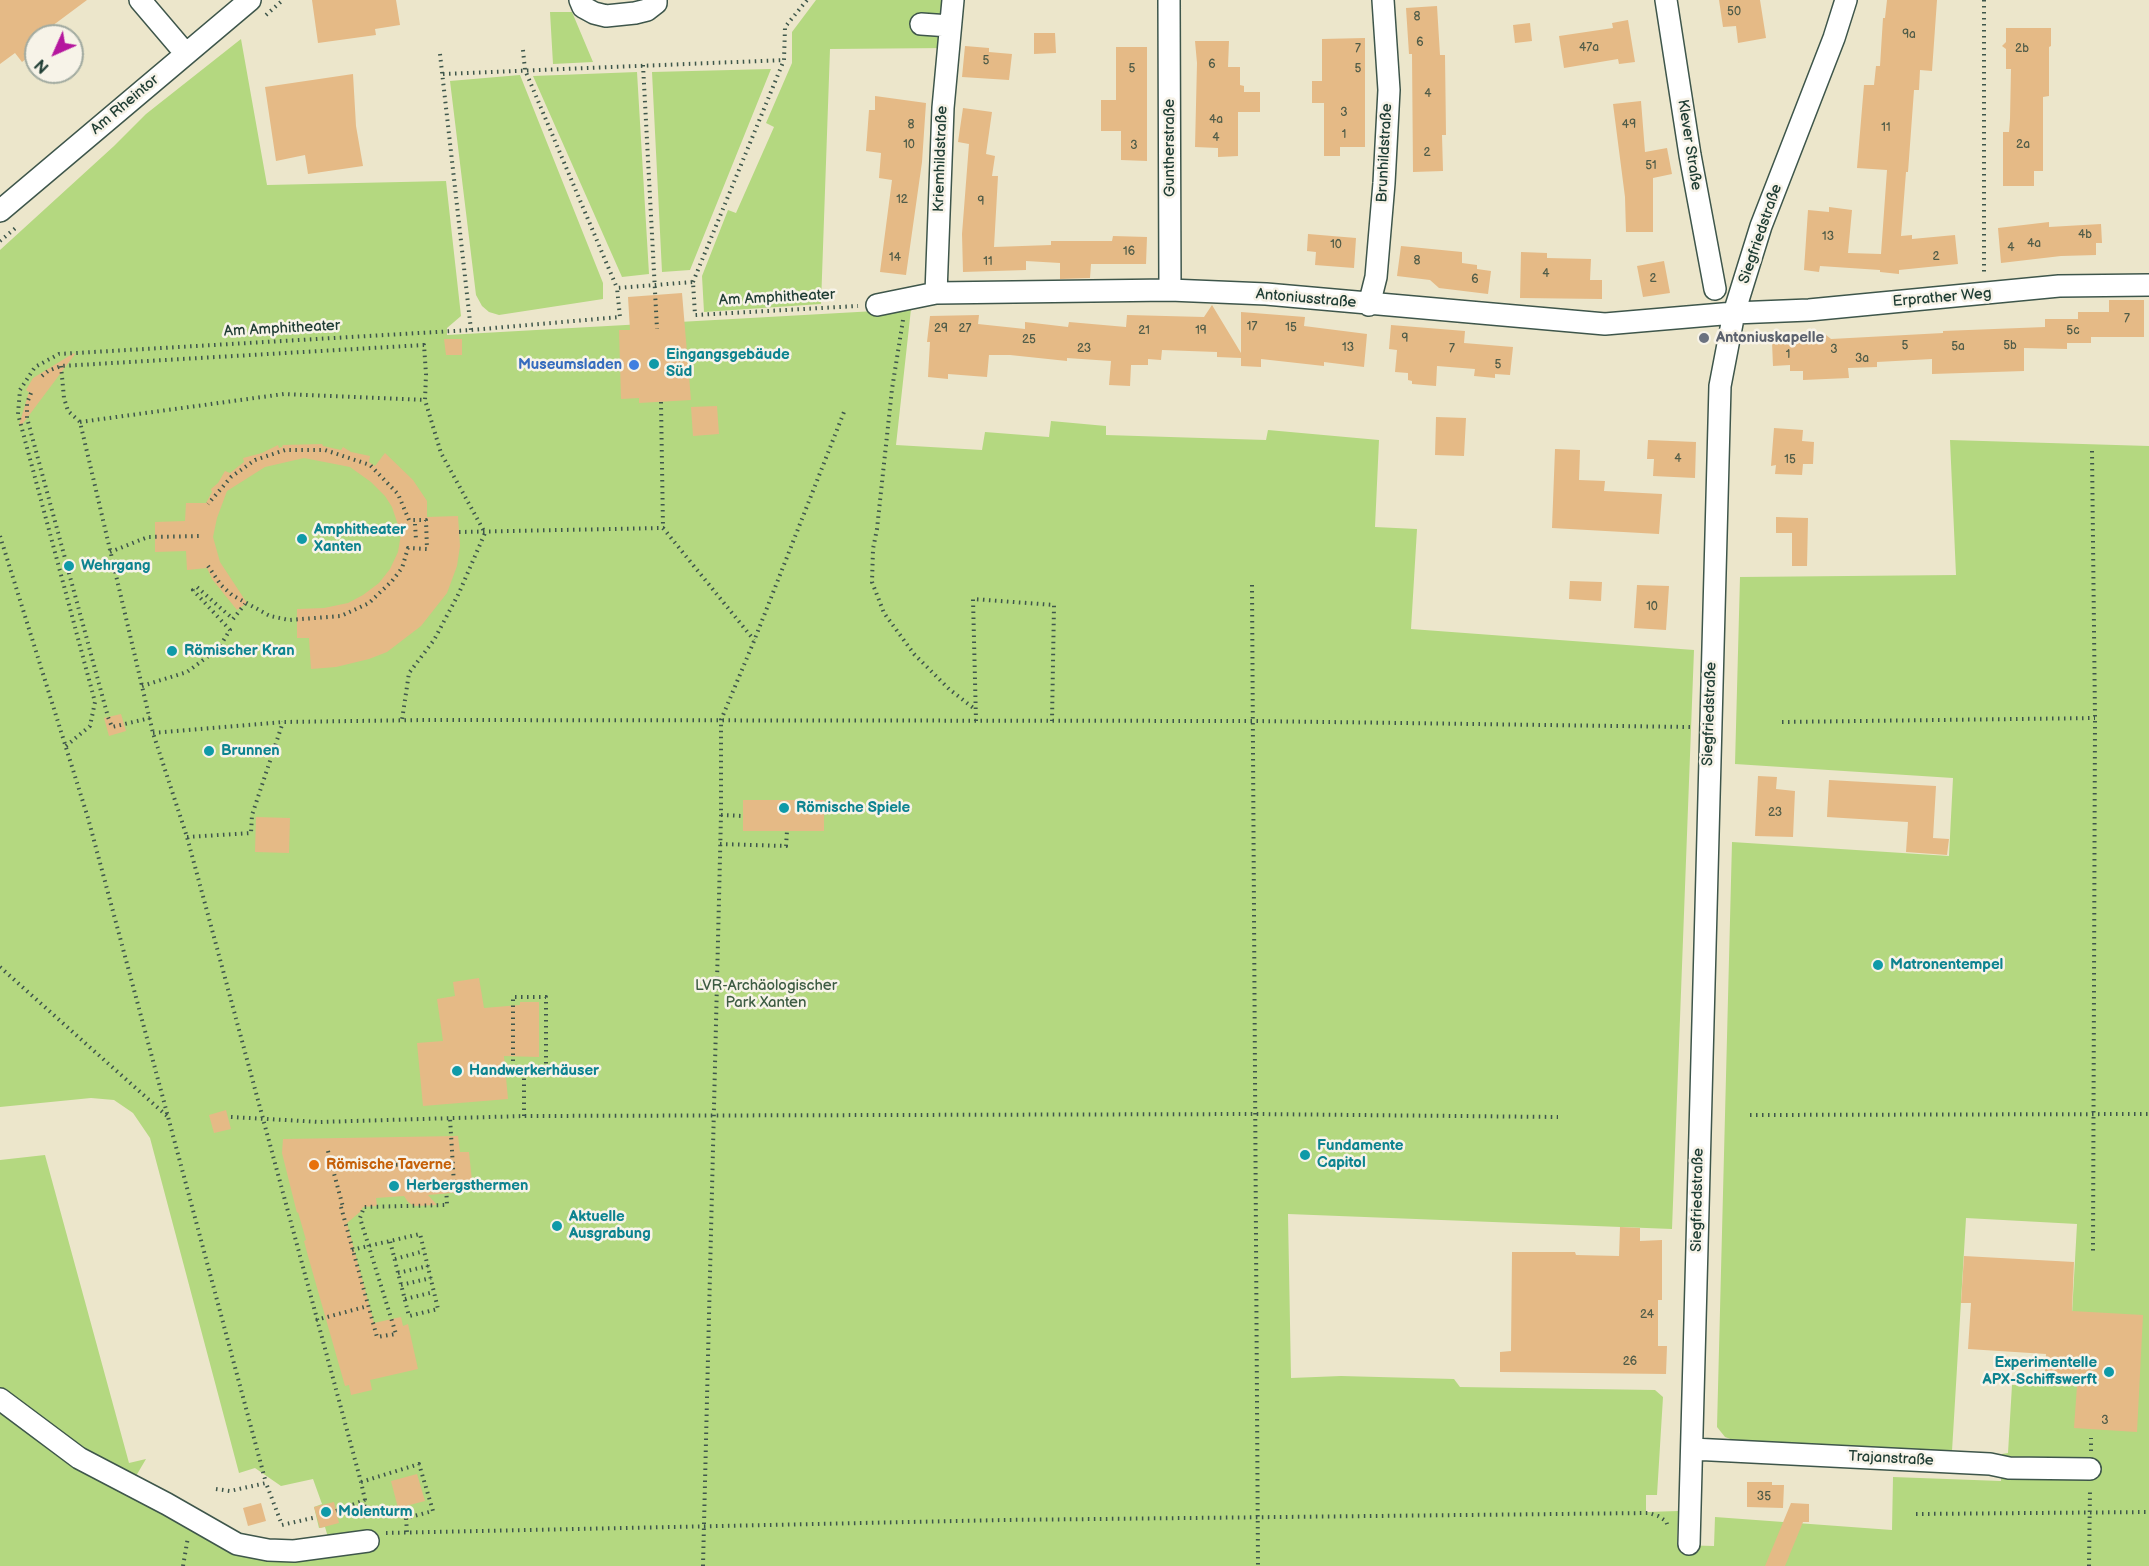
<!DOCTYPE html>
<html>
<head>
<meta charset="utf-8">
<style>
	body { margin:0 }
	#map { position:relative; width:2149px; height:1566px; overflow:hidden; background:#ece6cb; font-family:"Balsamiq Sans",sans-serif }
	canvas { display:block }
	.north { position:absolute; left:24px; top:24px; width:60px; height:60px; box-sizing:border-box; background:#f7f3e8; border:2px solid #a1aaa0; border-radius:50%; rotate:225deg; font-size:16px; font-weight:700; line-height:24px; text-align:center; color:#1f3d34 }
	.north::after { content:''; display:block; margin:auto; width:21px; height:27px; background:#b5179e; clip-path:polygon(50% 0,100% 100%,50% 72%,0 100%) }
</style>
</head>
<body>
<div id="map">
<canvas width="2149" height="1566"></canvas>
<div class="north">N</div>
</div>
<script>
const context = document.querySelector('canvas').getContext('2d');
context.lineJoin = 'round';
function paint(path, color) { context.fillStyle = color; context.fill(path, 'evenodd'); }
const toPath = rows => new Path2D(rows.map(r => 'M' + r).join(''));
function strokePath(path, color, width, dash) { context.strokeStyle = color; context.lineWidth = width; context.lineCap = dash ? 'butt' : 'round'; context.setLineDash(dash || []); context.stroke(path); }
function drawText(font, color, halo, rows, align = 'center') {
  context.font = font + ' "Balsamiq Sans",sans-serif'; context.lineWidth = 5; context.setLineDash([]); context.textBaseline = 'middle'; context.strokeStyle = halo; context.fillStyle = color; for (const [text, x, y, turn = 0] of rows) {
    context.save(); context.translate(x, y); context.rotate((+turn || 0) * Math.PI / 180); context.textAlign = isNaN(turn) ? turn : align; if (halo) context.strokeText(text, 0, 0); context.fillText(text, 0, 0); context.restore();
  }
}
paint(toPath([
	[816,0,953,0,948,48,830,49,821,304,704,312,702,276,728,210,736,213,774,127,766,123,792,63,792,32],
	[550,12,572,12,593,62,553,64],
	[241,39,267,185,446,181,461,316,447,328,447,335,911,309,896,445,982,450,985,432,1049,437,1051,421,1106,426,1106,435,1266,440,1268,430,1379,440,1375,527,1417,529,1411,629,1694,650,1672,1229,1288,1214,1291,1378,1341,1376,1454,1379,1460,1387,1655,1390,1663,1397,1657,1495,1646,1495,1646,1512,1678,1511,1677,1545,1714,1546,1715,1517,1892,1530,1893,1477,2001,1481,2002,1454,2008,1453,2012,1385,2068,1386,2077,1224,1966,1218,1952,1451,1736,1441,1725,1437,1717,1427,1732,842,1949,856,1953,778,1735,764,1740,577,1956,575,1950,440,2149,446,2149,1566,0,1566,0,1408,48,1448,88,1475,234,1550,332,1551,325,1527,319,1528,314,1507,322,1504,313,1479,281,1486,255,1468,239,1473,150,1138,133,1113,114,1100,91,1098,0,1107,0,250,114,146,146,114],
	[771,69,690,270,662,272,652,72],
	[637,72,649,274,622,277,533,76],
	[520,75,603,283,603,299,499,315,489,312,482,306,476,295,450,81],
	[45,1155,129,1463,146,1459,136,1476,84,1454,0,1390,0,1160]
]), '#b4d880');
paint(toPath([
	[0,0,87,0,44,32,46,34,43,36,36,36,36,51,22,62,15,53,0,64],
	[312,0,396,0,400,25,375,29,376,35,318,43],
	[1719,0,1760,0,1766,38,1738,43,1736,26,1723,27],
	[1887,0,1937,0,1932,71,1920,70,1919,90,1914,90,1908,172,1906,172,1901,236,1912,235,1912,239,1955,235,1958,264,1899,270,1899,274,1880,272,1880,270,1820,266,1819,272,1804,270,1808,210,1829,212,1829,207,1852,210,1848,253,1881,254,1887,170,1857,168,1864,85,1874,85,1876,66,1880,66,1883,18,1885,18],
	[1437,6,1440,55,1445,55,1446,135,1442,135,1443,171,1413,172,1412,54,1409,54,1406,8],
	[1628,20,1635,62,1619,64,1618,59,1564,68,1559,36,1613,28,1612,23],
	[1530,23,1532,41,1515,43,1513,25],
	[2006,28,2051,28,2051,46,2049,47,2049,96,2043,97,2043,171,2034,171,2034,186,2003,186,2003,132,2009,132,2010,119,2011,69,2006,69,2006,49,2002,46,2006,42],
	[1034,33,1055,33,1056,53,1034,54],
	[1365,38,1365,147,1340,147,1340,156,1324,156,1324,103,1312,103,1312,81,1322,81,1322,39],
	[1195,41,1229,41,1228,67,1240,67,1240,85,1244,86,1244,92,1260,92,1260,112,1238,112,1238,156,1218,157,1218,148,1195,147,1197,63],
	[965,46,989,48,989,52,1012,54,1009,80,962,77],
	[1116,47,1147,47,1147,161,1121,160,1121,131,1101,131,1101,100,1116,100],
	[353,74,356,126,363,166,308,174,305,155,276,161,265,87],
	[875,96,926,103,922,162,906,275,880,272,892,180,879,178,881,153,866,151,869,110,875,110],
	[1641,101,1645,152,1667,148,1672,174,1653,178,1653,232,1626,232,1625,197,1613,104],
	[963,108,992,112,986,154,995,156,992,176,998,176,994,247,1051,245,1051,241,1112,241,1113,236,1147,237,1146,264,1091,264,1090,278,1060,279,1060,263,1026,261,1026,270,963,272,962,234,969,144,958,142],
	[2049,222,2049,227,2101,224,2102,243,2096,243,2096,255,2061,256,2001,263,1998,228],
	[1308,234,1356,238,1354,268,1315,265,1316,252,1307,251],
	[1401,246,1462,252,1462,263,1477,265,1477,269,1491,271,1488,294,1439,288,1430,280,1397,276],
	[1521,252,1547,253,1547,258,1591,259,1590,280,1602,280,1602,299,1520,298],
	[1664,261,1670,293,1643,297,1637,266],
	[682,293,691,400,639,403,639,398,621,399,619,330,630,330,628,297],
	[2109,300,2144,300,2144,337,2091,337,2091,343,2067,343,2067,349,2024,348,2024,371,1932,374,1932,359,1877,362,1877,367,1848,368,1849,378,1803,380,1803,371,1790,371,1790,365,1773,366,1772,342,1821,339,1826,335,1831,339,1943,333,1943,331,2045,327,2045,319,2078,319,2078,312,2109,312],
	[1212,305,1241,353,1241,312,1305,317,1304,326,1367,334,1364,367,1324,362,1324,366,1261,359,1261,367,1241,366,1241,358,1217,357,1217,352,1162,350,1161,360,1148,359,1148,365,1131,365,1130,386,1109,385,1111,361,1067,358,1067,361,1010,355,989,355,987,377,948,374,948,379,928,377,930,342,927,342,930,316,979,315,978,324,1025,329,1025,322,1068,327,1069,322,1126,327,1127,315,1204,317],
	[1391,325,1465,331,1464,343,1513,347,1510,375,1495,374,1495,378,1474,376,1475,369,1437,366,1436,386,1412,384,1412,381,1408,380,1408,373,1395,372,1397,350,1389,349],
	[444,339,462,339,462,355,446,355],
	[74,353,75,354,21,426,19,425,29,392,26,390,33,378],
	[717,406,719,434,693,436,691,407],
	[1436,417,1466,418,1464,456,1435,455],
	[1774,428,1803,430,1802,441,1814,442,1813,464,1803,464,1802,475,1775,474,1776,465,1771,466],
	[1648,440,1696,442,1695,478,1653,476,1654,459,1647,459],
	[322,444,323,446,341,450,343,447,351,452,370,456,369,462,375,466,385,453,413,480,427,501,427,517,458,516,460,546,457,566,447,593,421,626,387,652,369,659,336,667,311,669,309,638,297,638,297,609,324,608,348,603,363,595,379,583,390,569,398,552,401,534,392,507,385,496,371,482,350,467,304,458,265,467,227,491,217,518,213,537,220,562,247,603,237,610,212,579,207,568,187,570,186,551,155,552,155,522,185,521,186,503,206,503,212,492,211,489,218,483,225,471,230,473,244,462,243,458,262,453,278,445,279,448,282,447,283,445],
	[1555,449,1580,450,1579,480,1605,481,1604,491,1662,494,1659,534,1552,528],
	[1776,517,1808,518,1807,566,1792,566,1792,533,1776,533],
	[1570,581,1602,582,1601,601,1569,599],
	[1637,585,1669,586,1666,630,1634,628],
	[121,714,126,731,109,736,104,718],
	[1758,776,1777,777,1776,789,1795,791,1793,837,1755,836],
	[1829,780,1936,786,1933,838,1949,839,1947,855,1906,852,1908,822,1827,817],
	[743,800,824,800,824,831,743,831],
	[256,817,290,818,289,853,255,852],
	[479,978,484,1008,520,1005,520,1002,539,1002,539,1057,504,1056,508,1099,423,1106,417,1043,443,1041,437,999,455,996,453,982],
	[226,1110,231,1129,214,1133,209,1115],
	[458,1136,460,1152,469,1152,473,1191,428,1195,437,1205,414,1206,408,1202,404,1196,376,1198,377,1206,363,1207,360,1212,347,1223,374,1323,401,1317,403,1326,408,1324,418,1369,370,1380,372,1390,351,1395,349,1385,345,1386,308,1256,304,1241,306,1240,298,1212,297,1213,282,1153,283,1139],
	[1620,1227,1640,1228,1640,1241,1662,1240,1662,1300,1658,1300,1658,1346,1667,1346,1666,1374,1500,1372,1500,1352,1511,1351,1512,1252,1575,1252,1576,1255,1619,1256],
	[1964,1256,2074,1262,2072,1311,2143,1315,2137,1432,2074,1428,2077,1386,2044,1384,2046,1354,1968,1349,1971,1303,1961,1303],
	[417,1474,425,1501,398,1508,391,1481],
	[1747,1482,1772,1482,1772,1485,1784,1485,1783,1508,1747,1507],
	[334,1502,339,1523,320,1528,314,1507],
	[261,1503,266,1521,248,1526,243,1508],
	[1791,1503,1809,1504,1809,1522,1803,1522,1785,1566,1765,1566]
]), '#e5ba86');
const minor = toPath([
	[140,0,186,54],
	[580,0,583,7,594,13,606,16,635,13,647,10,656,3,656,0],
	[1169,0,1170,290],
	[1666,0,1690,155,1715,289],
	[921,24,950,26],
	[0,211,250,0],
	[936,293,943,108,953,0],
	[877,305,936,293,1170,290,1266,294,1605,324,1734,313,1809,310,2059,286,2149,285],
	[1369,305,1376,277,1384,183,1389,90,1383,0],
	[0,1399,79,1458,167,1504,237,1544,268,1550,294,1551,368,1541],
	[1692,1449,1990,1464,2009,1468,2090,1469],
	[1689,1544,1720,386,1734,313,1761,226,1834,38,1846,0]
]);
strokePath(minor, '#3e564b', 24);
strokePath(toPath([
	[1984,0,1984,275],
	[266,15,283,0],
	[523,50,525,70,617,288],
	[440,54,471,330],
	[643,65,657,329],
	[443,74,784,60],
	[0,241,18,226],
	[693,282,784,60,785,27,807,0],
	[903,320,892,389,877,529,873,549,872,582,884,613,914,654,949,689,976,710],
	[61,366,64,398,68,411,80,422,153,733,187,837,361,1482,365,1500,363,1522],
	[42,376,48,371,61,366,424,345,426,374,425,400,441,453,485,533,459,593,434,640,409,673,402,720],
	[31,393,27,403,27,418,108,717,112,727,150,718],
	[661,402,663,528],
	[80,422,284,394,425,400],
	[2092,451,2095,718,2093,1252],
	[415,524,416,540],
	[459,532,663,528,754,640],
	[0,536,88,818,266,1483],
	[110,552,148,537,203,536],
	[208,566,221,585,232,595,270,616,289,620,341,616,369,603,392,581,402,568,408,548,427,549,426,520,409,520,398,494,370,465,325,450,285,450,255,460,231,477,208,504],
	[1252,585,1258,1566],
	[142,686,187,672,218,649,230,630,193,590,197,587,233,619,245,604],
	[976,721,973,599,1054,605,1052,721],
	[1782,722,2095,718],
	[153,733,283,722,427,720,1254,721,1691,727],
	[66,746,90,726,95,702,18,414,20,390,35,367,59,354,471,330,620,317,617,288,693,282,695,315,858,306],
	[721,815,743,816],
	[187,837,251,833,252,815,283,722],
	[720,844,786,846,787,831],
	[0,967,167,1116],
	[1750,1115,2149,1114],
	[524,1116,524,1067,513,1067,513,997,546,997,546,1067,524,1067],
	[231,1117,320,1122,524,1116,1256,1114,1558,1117],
	[328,1151,343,1207],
	[378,1166,410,1164,409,1167,453,1164],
	[341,1207,377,1337,396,1334,360,1218,364,1207,447,1205,446,1184,454,1184,450,1118],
	[352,1250,368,1246,390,1241,420,1234,438,1309,409,1316,390,1241],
	[395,1259,424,1251],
	[398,1273,428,1266],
	[401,1285,431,1278],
	[405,1299,434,1292],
	[316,1320,368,1306],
	[2091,1451,2091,1438],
	[361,1482,419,1464,433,1511,406,1518,407,1532],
	[216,1489,230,1491,266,1483,282,1525,317,1517],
	[336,1511,365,1500],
	[1916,1514,2149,1512],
	[386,1533,1004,1520,1649,1513,1658,1516,1666,1521,1668,1527],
	[183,1566,188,1537],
	[703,1566,721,815,721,720,754,641,844,412],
	[2089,1566,2090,1489]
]), '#3e564b', 4, [1.5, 4.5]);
strokePath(minor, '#fff', 21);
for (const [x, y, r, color] of [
	[1704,338,6,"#6b7280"],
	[654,364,6,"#0f9aa8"],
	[634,365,6,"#3f7fe0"],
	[302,539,6,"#0f9aa8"],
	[69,566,6,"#0f9aa8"],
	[172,651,6,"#0f9aa8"],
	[209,751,6,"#0f9aa8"],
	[784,808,6,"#0f9aa8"],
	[1878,965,6,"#0f9aa8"],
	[457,1071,6,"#0f9aa8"],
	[1305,1155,6,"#0f9aa8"],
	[314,1165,6,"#e8710a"],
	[394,1186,6,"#0f9aa8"],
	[557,1226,6,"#0f9aa8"],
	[2109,1372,6,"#0f9aa8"],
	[326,1512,6,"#0f9aa8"]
]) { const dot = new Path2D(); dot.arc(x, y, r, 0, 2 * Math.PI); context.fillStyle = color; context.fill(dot); strokePath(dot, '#f7f3e8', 2); }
drawText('12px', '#505c48', null, [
	["50",1734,12],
	["8",1417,17],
	["9a",1909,35],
	["6",1420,43],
	["47a",1589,48],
	["7",1358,49],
	["2b",2022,49],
	["5",986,61],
	["6",1212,65],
	["5",1132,69],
	["5",1358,69],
	["4",1428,94],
	["3",1344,113],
	["4a",1216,120],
	["8",911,125],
	["49",1629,125],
	["11",1886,128],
	["1",1344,135],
	["4",1216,138],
	["10",909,145],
	["2a",2023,145],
	["3",1134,146],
	["2",1427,153],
	["51",1651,166],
	["12",902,200],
	["9",981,202],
	["4b",2085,235],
	["13",1828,237],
	["4a",2034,244],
	["10",1336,245],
	["4",2011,248],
	["16",1129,252],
	["2",1936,257],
	["14",895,258],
	["8",1417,261],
	["11",988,262],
	["4",1546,274],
	["2",1653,279],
	["6",1475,280],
	["7",2127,319],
	["17",1252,327],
	["15",1291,328],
	["29",941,329],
	["27",965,329],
	["21",1144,331],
	["19",1201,331],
	["5c",2073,331],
	["9",1405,339],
	["25",1029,340],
	["5",1905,346],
	["5b",2010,346],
	["5a",1958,347],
	["13",1348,348],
	["23",1084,349],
	["7",1452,349],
	["3",1834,350],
	["1",1788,355],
	["3a",1862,359],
	["5",1498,365],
	["4",1678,459],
	["15",1790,460],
	["10",1652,607],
	["23",1775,813],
	["24",1647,1315],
	["26",1630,1362],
	["3",2105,1421],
	["35",1764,1497]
]);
drawText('15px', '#1f3d34', '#f7f3e8', [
	["Am Rheintor",125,105,-40],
	["Klever Straße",1689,145,81],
	["Guntherstraße",1170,148,-90],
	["Brunhildstraße",1385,153,-87],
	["Kriemhildstraße",941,159,-88],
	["Siegfriedstraße",1761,234,-71],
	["Am Amphitheater",777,298,-3],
	["Erprather Weg",1942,298,-5],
	["Antoniusstraße",1306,299,5],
	["Am Amphitheater",282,329,-3],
	["Siegfriedstraße",1710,714,-88],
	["Siegfriedstraße",1698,1200,-89],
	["Trajanstraße",1891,1459,3]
]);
drawText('bold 15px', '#5b616d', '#f7f3e8', [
	["Antoniuskapelle",1716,338]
], 'left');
drawText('bold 15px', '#0d838f', '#f7f3e8', [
	["Eingangsgebäude",666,355],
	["Süd",666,372],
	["Amphitheater",314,530],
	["Xanten",314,547],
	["Wehrgang",81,566],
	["Römischer Kran",184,651],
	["Brunnen",221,751],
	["Römische Spiele",796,808],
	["Matronentempel",1890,965],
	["Handwerkerhäuser",469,1071],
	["Fundamente",1317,1146],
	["Capitol",1317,1163],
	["Herbergsthermen",406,1186],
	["Aktuelle",569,1217],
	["Ausgrabung",569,1234],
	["Experimentelle",2097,1363,"right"],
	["APX-Schiffswerft",2097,1380,"right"],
	["Molenturm",338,1512]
], 'left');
drawText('bold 15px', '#366cbe', '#f7f3e8', [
	["Museumsladen",622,365]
], 'right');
drawText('15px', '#3d5c43', '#f7f3e8', [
	["LVR-Archäologischer",766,986],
	["Park Xanten",766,1003]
]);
drawText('bold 15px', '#c56008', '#f7f3e8', [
	["Römische Taverne",326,1165]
], 'left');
</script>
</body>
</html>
